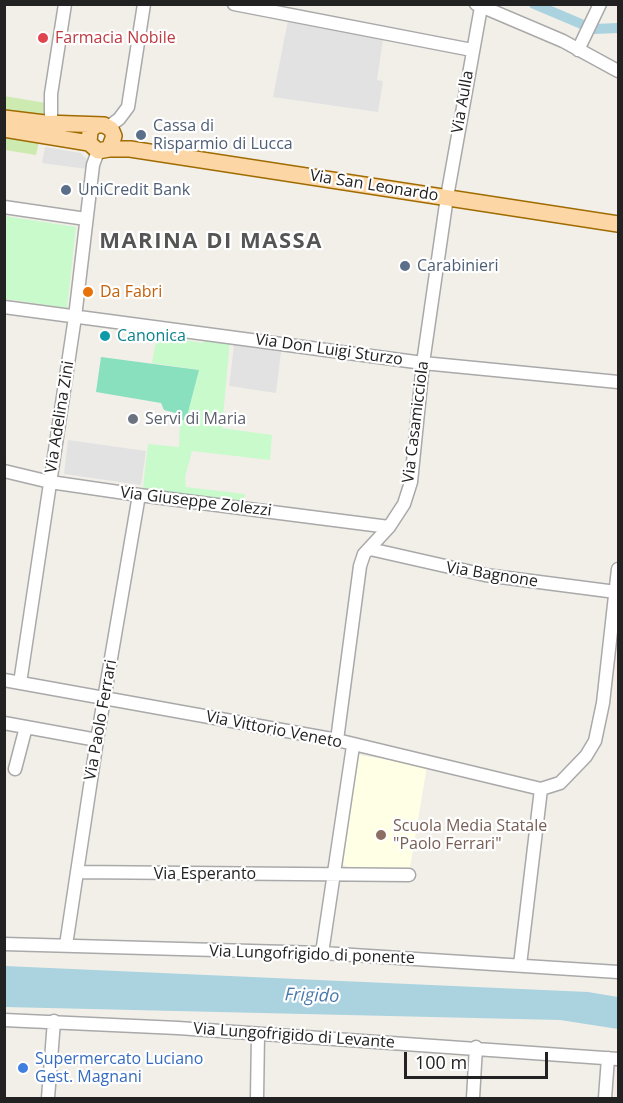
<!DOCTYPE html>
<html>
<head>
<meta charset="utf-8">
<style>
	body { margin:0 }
	#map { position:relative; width:623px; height:1103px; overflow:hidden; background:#f2efe9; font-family:"Open Sans",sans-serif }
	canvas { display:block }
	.frame { position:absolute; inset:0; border:6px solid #222; pointer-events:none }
	.scale { position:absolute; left:404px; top:1052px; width:144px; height:27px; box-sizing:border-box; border:3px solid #222; border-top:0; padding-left:8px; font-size:18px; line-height:21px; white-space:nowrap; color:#222; -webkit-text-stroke:4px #fff; paint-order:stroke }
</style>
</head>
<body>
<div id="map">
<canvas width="623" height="1103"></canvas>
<div class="frame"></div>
<div class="scale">100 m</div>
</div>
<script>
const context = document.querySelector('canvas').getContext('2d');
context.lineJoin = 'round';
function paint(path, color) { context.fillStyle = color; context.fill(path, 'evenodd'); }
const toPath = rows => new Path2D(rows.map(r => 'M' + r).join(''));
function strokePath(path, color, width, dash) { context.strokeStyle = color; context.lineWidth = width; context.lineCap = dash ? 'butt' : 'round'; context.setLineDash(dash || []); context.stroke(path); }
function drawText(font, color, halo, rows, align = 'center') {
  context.font = font + ' "Open Sans",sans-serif'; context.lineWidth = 4.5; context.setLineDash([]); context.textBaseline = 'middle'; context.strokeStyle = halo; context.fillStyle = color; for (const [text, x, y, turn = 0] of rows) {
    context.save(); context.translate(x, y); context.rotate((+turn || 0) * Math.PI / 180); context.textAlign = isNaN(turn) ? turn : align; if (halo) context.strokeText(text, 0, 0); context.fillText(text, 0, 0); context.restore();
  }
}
paint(toPath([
	[359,755,427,766,410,868,350,868,343,865]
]), '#ffffe5');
paint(toPath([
	[4,96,46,103,44,117,5,110],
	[4,133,40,137,36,155,5,150]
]), '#cdebb0');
paint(toPath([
	[5,216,76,227,67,308,5,299],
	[157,336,203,343,205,338,230,340,222,428,272,435,270,460,192,451,185,477,186,487,245,494,243,504,143,488,148,444,179,447,180,420,186,420,199,370,152,363]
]), '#c8facc');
paint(toPath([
	[101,357,199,370,186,420,180,420,179,414,164,410,161,403,96,392]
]), '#88e0be');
paint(toPath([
	[288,20,383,39,377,80,383,81,378,112,273,97],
	[45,147,81,153,88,161,87,169,42,163],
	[234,345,281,352,276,393,229,386],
	[68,440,146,451,141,485,64,474]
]), '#e2e2e2');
paint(toPath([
	[5,966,588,992,618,997,618,1029,560,1020,5,1007]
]), '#aad3df');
strokePath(toPath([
	[534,4,586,26],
	[594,29,618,28]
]), '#aad3df', 10);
const minor = toPath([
	[234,4,472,50],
	[476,4,563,41,618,71],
	[578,50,600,4],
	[51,124,51,94,65,4],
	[108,127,119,119,128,107,144,4],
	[4,207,86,219],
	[4,307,423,363,618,382],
	[4,471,50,482,139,495,389,527],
	[370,549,485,575,616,592],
	[4,680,337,740,541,789,560,783,586,756,595,741,603,703,618,569],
	[20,683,75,317,93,165,98,151],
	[4,723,97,740],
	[337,740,360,566,364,554,389,527,404,504,411,482,423,363,447,197,481,7],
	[15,769,26,727],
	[77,872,409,875],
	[4,944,322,953,618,972],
	[66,945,97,740,139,495],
	[322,953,353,746],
	[520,965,541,789],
	[4,1020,178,1028,618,1059],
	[48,1098,54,1021],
	[257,1098,258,1034],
	[473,1098,476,1047],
	[605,1098,608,1058]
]);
const major = toPath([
	[4,118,45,123,104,125,111,129,114,136,109,149,98,151,89,143,90,131,95,126],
	[4,129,89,143],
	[109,149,130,149,618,224]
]);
strokePath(minor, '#a9a9a9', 15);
strokePath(major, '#a06b00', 18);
strokePath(minor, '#fff', 12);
strokePath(major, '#fcd6a4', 15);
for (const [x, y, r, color] of [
	[43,38,6,"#e0444e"],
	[141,135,6,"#5c6f8a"],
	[66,190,6,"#5c6f8a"],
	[405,266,6,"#5c6f8a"],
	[88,292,6,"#e8710a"],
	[105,336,6,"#0f9aa8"],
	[133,419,6,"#6b7280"],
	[381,835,6,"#8d6e63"],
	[23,1068,6,"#3f7fe0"]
]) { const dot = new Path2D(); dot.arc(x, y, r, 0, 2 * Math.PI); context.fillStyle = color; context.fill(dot); strokePath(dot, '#fff', 2); }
drawText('16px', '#be3a42', '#fff', [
	["Farmacia Nobile",55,38]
], 'left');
drawText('16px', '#222', '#fff', [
	["Via Aulla",463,102,-80],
	["Via San Leonardo",374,186,9],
	["Via Don Luigi Sturzo",329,350,8],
	["Via Adelina Zini",60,417,-81],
	["Via Casamicciola",416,422,-83],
	["Via Giuseppe Zolezzi",196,502,7],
	["Via Bagnone",492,575,9],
	["Via Paolo Ferrari",101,720,-80],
	["Via Vittorio Veneto",274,730,11],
	["Via Esperanto",205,874],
	["Via Lungofrigido di ponente",312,955,2],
	["Via Lungofrigido di Levante",294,1036,4]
]);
drawText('16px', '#4e5e75', '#fff', [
	["Cassa di",153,126],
	["Risparmio di Lucca",153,144],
	["UniCredit Bank",78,190],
	["Carabinieri",417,266]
], 'left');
drawText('16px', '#c56008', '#fff', [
	["Da Fabri",100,292]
], 'left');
drawText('16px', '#0d838f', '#fff', [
	["Canonica",117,336]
], 'left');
drawText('16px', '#5b616d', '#fff', [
	["Servi di Maria",145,419]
], 'left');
drawText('16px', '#785e54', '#fff', [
	["Scuola Media Statale",393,826],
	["\"Paolo Ferrari\"",393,844]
], 'left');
drawText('16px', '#366cbe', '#fff', [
	["Supermercato Luciano",35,1059],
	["Gest. Magnani",35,1077]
], 'left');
drawText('italic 18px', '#4a7aab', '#fff', [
	["Frigido",312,996,2]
]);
context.letterSpacing = '1.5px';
drawText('bold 22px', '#555', '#fff', [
	["MARINA DI MASSA",211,242]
]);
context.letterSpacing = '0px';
</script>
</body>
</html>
